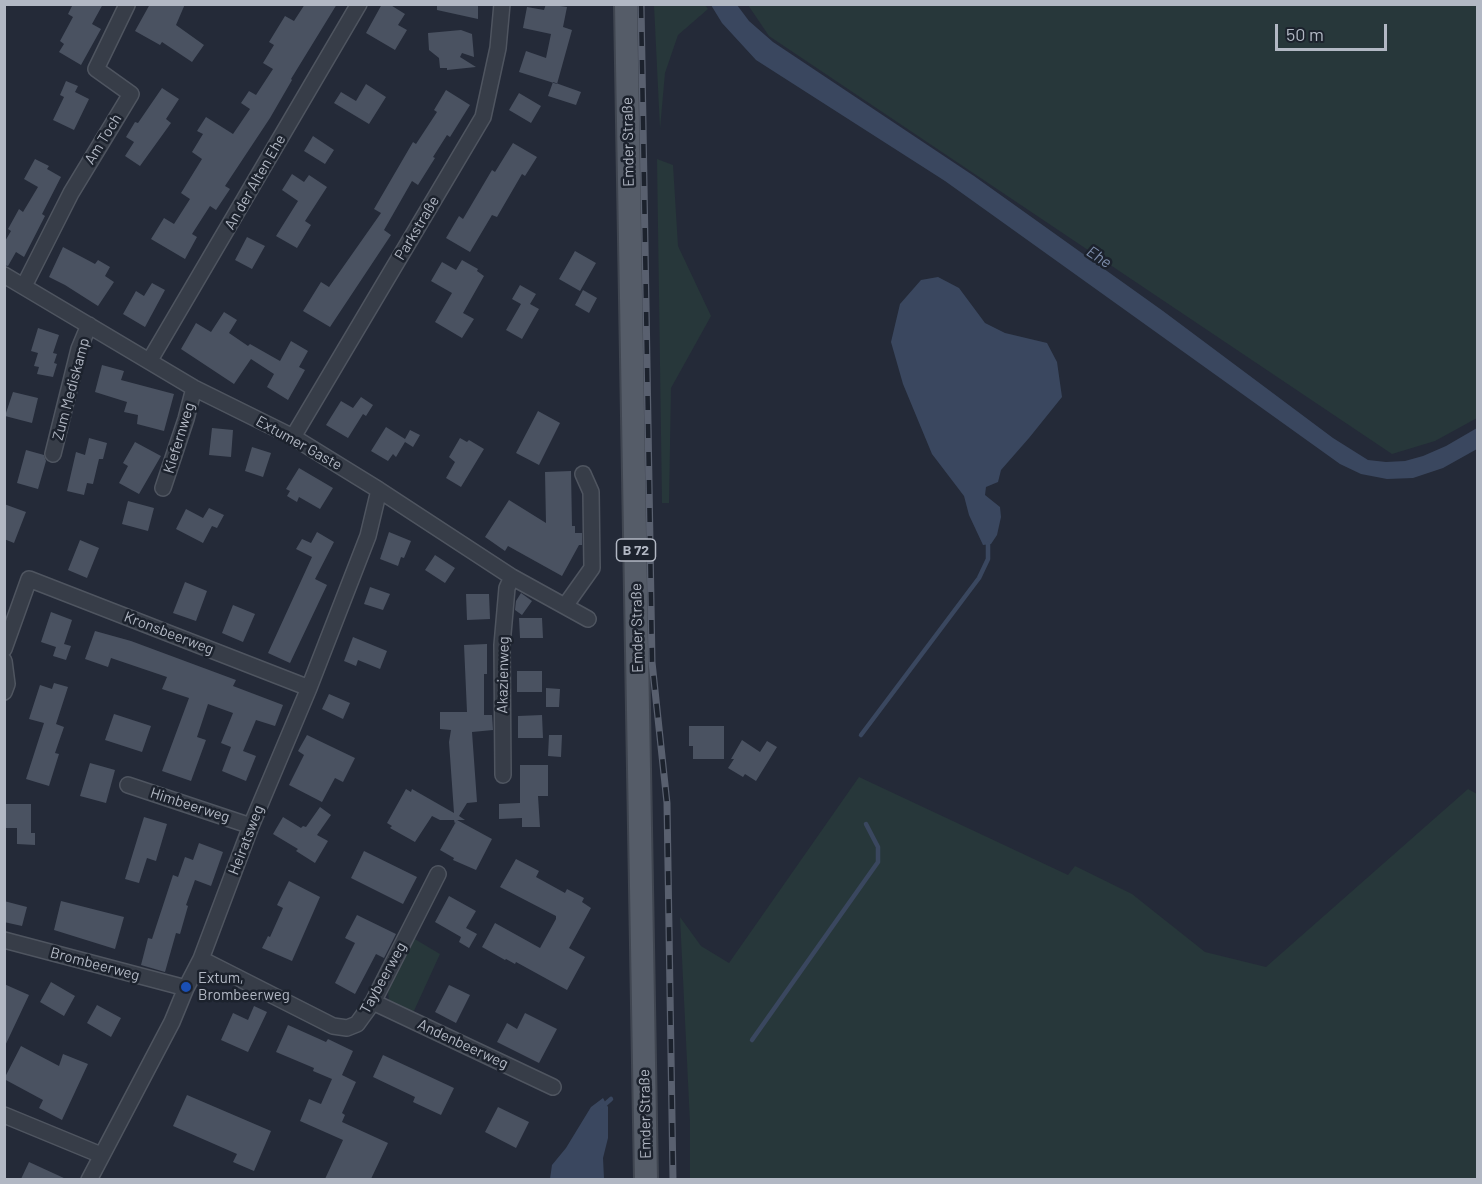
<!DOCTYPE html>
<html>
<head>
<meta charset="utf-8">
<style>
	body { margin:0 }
	#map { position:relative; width:1482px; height:1184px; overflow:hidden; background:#242a38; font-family:Barlow,sans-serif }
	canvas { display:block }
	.frame { position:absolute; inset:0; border:6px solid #b2b8c4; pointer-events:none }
	.scale { position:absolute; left:1275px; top:24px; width:112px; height:27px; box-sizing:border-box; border:3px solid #b2b8c4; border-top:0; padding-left:8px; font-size:18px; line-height:21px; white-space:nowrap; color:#b2b8c4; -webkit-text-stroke:4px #1c222d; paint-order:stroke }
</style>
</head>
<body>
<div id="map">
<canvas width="1482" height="1184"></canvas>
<div class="frame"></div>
<div class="scale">50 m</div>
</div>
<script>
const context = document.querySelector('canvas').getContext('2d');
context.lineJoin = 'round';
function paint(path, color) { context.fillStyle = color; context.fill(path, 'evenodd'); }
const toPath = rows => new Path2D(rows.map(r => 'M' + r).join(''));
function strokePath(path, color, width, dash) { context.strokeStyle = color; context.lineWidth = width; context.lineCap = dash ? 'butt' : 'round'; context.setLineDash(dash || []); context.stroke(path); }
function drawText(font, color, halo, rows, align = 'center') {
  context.font = font + ' Barlow,sans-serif'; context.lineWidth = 5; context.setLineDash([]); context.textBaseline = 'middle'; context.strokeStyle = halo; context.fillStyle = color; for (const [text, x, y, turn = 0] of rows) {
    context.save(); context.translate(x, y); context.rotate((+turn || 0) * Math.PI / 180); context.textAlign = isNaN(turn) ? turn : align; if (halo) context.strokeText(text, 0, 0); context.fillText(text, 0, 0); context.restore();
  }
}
paint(toPath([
	[654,5,705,5,708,9,678,35,665,73,660,129],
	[748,5,1477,5,1477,418,1435,441,1392,454,769,36],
	[657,159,673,165,678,246,711,316,671,388,669,503,662,503],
	[859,777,1068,875,1075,866,1132,894,1205,952,1266,967,1468,789,1477,794,1477,1179,690,1179,690,1123,680,917,701,946,729,963],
	[413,938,440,954,413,1013,393,1004,389,1000,388,992]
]), '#27373a');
paint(toPath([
	[711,5,737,5,749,21,773,42,974,176,1163,311,1333,438,1368,460,1386,462,1405,461,1423,456,1446,446,1477,428,1477,449,1443,468,1413,478,1387,479,1361,474,1340,464,945,181,756,60,722,23],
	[938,277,959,288,985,323,1005,333,1047,343,1057,362,1062,397,1029,438,1001,470,998,482,986,487,985,495,1000,507,1001,517,997,535,991,544,983,545,969,515,964,496,932,454,903,384,891,342,900,304,921,280],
	[603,1098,608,1107,608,1138,603,1158,604,1179,550,1179,552,1165,566,1148,591,1107]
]), '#3a475f');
strokePath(toPath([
	[861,735,979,578,988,559,988,544],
	[752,1040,878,862,878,847,866,824],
	[602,1107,611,1099]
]), '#3a475f', 4.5);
paint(toPath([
	[73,4,103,4,92,24,101,29,81,65,59,52,64,44,60,41,73,17,68,14],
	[150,4,185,4,176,25,204,45,192,62,162,42,160,45,135,31],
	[305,4,337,4,291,79,292,80,270,118,225,186,230,189,216,210,210,206,192,234,197,237,185,259,151,239,164,218,174,224,190,199,181,193,202,159,192,152,203,134,197,131,206,117,233,134,250,109,241,103,249,91,256,95,273,69,263,63,274,45,269,42,285,16,294,21],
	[382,4,389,4,405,14,398,25,407,30,395,50,366,33],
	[437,4,478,4,478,19,437,10],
	[546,4,567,7,563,27,572,30,557,84,519,72,526,51,546,58,551,34,523,28,527,7,544,10],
	[461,30,472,34,474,57,462,53,460,57,476,67,447,70,447,68,440,68,439,58,429,50,428,33],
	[66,81,78,86,75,92,89,99,74,130,53,120,64,97,60,95],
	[553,82,581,92,576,105,548,96],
	[366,84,386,97,369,124,334,103,341,92,356,101],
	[162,88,179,99,166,119,171,123,140,166,125,156,134,142,126,137,135,122,138,123],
	[446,90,470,105,450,137,447,135,433,157,435,158,418,185,412,181,384,230,391,235,330,327,303,311,321,282,329,287,381,213,374,209,413,142,416,144,437,112,434,110],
	[519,93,541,106,531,123,509,110],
	[313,136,334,150,325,164,304,151],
	[513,143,537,157,525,176,522,174,497,217,492,215,470,252,446,238,459,216,463,219,492,170,495,172],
	[35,159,49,166,47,169,61,177,42,214,45,216,24,257,16,252,8,266,4,265,4,243,11,231,8,229,19,209,23,212,38,187,24,179],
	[292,174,304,182,309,175,327,187,305,221,311,225,297,248,276,236,298,201,282,190],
	[247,237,265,246,252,269,235,260],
	[63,247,95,264,98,260,110,267,105,276,114,282,98,306,65,285,49,277],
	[575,251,596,263,580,291,559,279],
	[462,260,478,269,477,271,484,276,463,313,474,319,462,338,435,322,452,293,431,281,442,262,456,270],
	[152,283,165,290,145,327,123,314,136,291,144,296],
	[520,285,536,294,530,304,539,309,522,339,506,330,521,304,512,299],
	[583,290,597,298,589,313,575,305],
	[224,312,237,320,229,333,248,346,250,344,280,361,291,341,308,351,299,367,305,370,288,400,267,387,274,374,251,359,234,384,181,349,196,323,211,332],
	[38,328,59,335,53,353,57,354,54,363,57,364,53,377,37,374,39,367,34,366,38,353,31,351],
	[102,365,124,371,121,380,174,394,164,431,137,424,138,415,124,412,127,402,95,392],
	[13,392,38,398,32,423,5,416],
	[361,397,373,405,366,416,363,414,348,438,326,425,341,401,353,408],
	[538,411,560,423,539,465,516,453],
	[386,427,405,439,410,430,420,435,413,447,405,442,396,457,393,454,388,461,371,451],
	[212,428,233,430,231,457,209,455],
	[89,438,107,443,103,459,99,459,93,484,87,483,84,495,67,491,76,452,85,455],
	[460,438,467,442,469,440,484,449,461,487,446,478,455,462,449,457],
	[135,442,161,456,139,494,119,483,128,466,123,463],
	[252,447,271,453,263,477,245,471],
	[26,450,44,455,46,461,38,489,17,483],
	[299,468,333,488,320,509,299,497,297,502,287,496,290,491,286,489],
	[571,471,572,526,575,526,575,533,582,533,582,545,579,545,562,576,508,546,505,551,485,537,509,500,546,523,545,472],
	[128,501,154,508,148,531,122,524],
	[4,504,26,512,14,543,4,539],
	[209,508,224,515,217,528,212,526,203,543,176,529,186,509,203,518],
	[317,532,334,542,315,579,327,585,290,663,268,653,312,557,296,549,302,539,311,543],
	[389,532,411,541,404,558,401,557,398,566,380,559],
	[80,540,99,548,87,578,68,570],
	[435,555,455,568,445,583,425,570],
	[185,582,207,591,196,621,173,613],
	[370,587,390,594,383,610,364,604],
	[521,593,532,601,522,615,515,610,516,601],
	[466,594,489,594,490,619,467,620],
	[233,605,255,614,243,642,222,633],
	[51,612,72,620,64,644,71,646,66,660,53,656,56,647,41,642],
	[519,618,542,618,543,638,520,638],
	[95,631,131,641,236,680,233,686,283,705,275,726,256,720,243,751,256,756,246,781,222,771,231,747,221,743,233,713,208,704,197,737,206,740,191,781,162,771,189,698,162,689,167,677,111,658,108,667,85,659],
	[353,637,387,651,380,669,358,660,356,666,344,661],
	[487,644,487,674,484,674,484,715,492,715,493,730,472,732,477,802,467,803,459,816,465,820,457,820,455,824,454,820,440,820,432,816,415,842,390,828,392,826,387,823,406,789,411,792,412,789,454,813,449,742,451,730,440,729,440,712,467,712,464,645],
	[517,671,542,671,542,692,517,692],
	[54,683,68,687,56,724,64,727,55,753,59,754,49,786,26,779,44,723,29,719,40,685,52,689],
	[546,688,560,689,559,707,546,707],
	[329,694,350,703,343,719,322,709],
	[114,714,151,726,142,752,105,740],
	[542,715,543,738,518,738,518,716],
	[689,726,724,726,724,759,693,759,693,746,689,746],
	[307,735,355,758,343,782,335,778,322,802,289,785,304,755,298,751],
	[549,735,562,735,561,757,548,756],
	[742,740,760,752,767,741,777,747,756,781,745,774,743,777,728,768,734,759,731,759],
	[90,763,115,770,106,803,80,796],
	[520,765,548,765,548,796,538,796,540,827,522,827,522,818,499,819,499,804,520,803],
	[4,804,31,804,31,833,35,833,35,845,17,844,17,828,4,828],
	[320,807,331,815,317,835,328,841,315,863,296,851,298,849,273,834,283,817,301,828,303,826,306,827],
	[144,817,167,824,156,861,147,858,139,883,125,879],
	[457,820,492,839,476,870,453,860,454,858,440,850],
	[199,843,223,852,211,886,195,880,186,905,188,906,180,934,176,933,165,972,141,965,148,938,152,939,173,875,178,877,185,857,193,860],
	[364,851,417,877,403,904,351,878],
	[516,859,539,871,536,877,565,893,567,889,584,898,582,902,591,908,569,948,585,957,567,990,516,962,515,964,506,959,505,960,482,947,495,923,540,948,556,919,556,916,500,887],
	[289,881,320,897,292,961,262,948,268,936,270,937,283,908,277,905],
	[449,896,476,911,466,928,477,934,469,948,459,942,461,937,435,922],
	[4,901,27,907,22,926,4,922],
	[61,901,124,917,115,949,54,930],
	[357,915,396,934,384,958,376,954,355,994,335,983,355,943,345,938],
	[51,982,75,996,64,1016,40,1002],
	[4,984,29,995,4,1048],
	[449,985,470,995,456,1023,435,1012],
	[97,1005,121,1018,111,1037,87,1023],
	[254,1006,267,1012,248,1052,221,1040,233,1013,248,1020],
	[525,1013,557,1029,539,1063,497,1042,507,1023,517,1029],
	[288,1025,326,1042,328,1039,353,1051,342,1075,356,1082,342,1113,345,1115,342,1122,388,1143,371,1179,325,1179,343,1140,300,1121,309,1099,321,1104,332,1079,313,1071,314,1068,276,1052],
	[21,1046,59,1066,63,1054,88,1064,62,1120,39,1108,43,1100,4,1079],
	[383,1055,454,1088,441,1115,413,1102,415,1097,373,1077],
	[187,1095,271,1131,254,1171,233,1162,237,1154,173,1126],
	[498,1107,529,1122,516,1148,485,1132],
	[29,1162,66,1179,21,1179]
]), '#4a5261');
const street = toPath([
	[4,275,194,388,293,437,379,490,512,577,588,619],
	[24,286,71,193,131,94,96,69,127,5],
	[150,360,359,4],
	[293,437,483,117,498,48,502,4],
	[53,454,79,349,89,325],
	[163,488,186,419,194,388],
	[565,606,592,568,591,492,583,474],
	[4,649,29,579,309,688],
	[4,661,7,684,4,692],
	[503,775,502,645,507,588,512,577],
	[128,785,251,826],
	[4,940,186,988],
	[201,959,333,1026,347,1028,357,1024,373,1002,438,874],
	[373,1002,553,1087],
	[4,1115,101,1155],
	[89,1180,172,1022,186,988,201,959,251,826,309,688,368,536,379,490]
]);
const primary = toPath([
	[626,4,646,1180]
]);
strokePath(street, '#4f5560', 18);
strokePath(primary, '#404651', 26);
strokePath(street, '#373d48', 15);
strokePath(primary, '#555c68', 22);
const rail = toPath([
	[641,4,652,662,667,803,673,1180]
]);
strokePath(rail, '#59606f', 7);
strokePath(rail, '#1c222d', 4.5, [14]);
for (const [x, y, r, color] of [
	[186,987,6,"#1a4fb4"]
]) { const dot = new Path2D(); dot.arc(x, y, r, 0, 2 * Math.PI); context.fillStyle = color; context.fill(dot); strokePath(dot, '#1c222d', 2); }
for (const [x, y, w] of [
	[636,550,39]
]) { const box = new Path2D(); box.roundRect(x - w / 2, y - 11, w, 22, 4.5); context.fillStyle = '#1c222d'; context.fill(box); strokePath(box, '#b2b8c4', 1.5); }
drawText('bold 14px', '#b2b8c4', null, [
	["B 72",636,550]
]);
drawText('15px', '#b2b8c4', '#1c222d', [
	["Am Toch",103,139,-58],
	["Emder Straße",628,142,-91],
	["An der Alten Ehe",255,182,-60],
	["Parkstraße",417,228,-59],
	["Zum Mediskamp",71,389,-75],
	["Kiefernweg",179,438,-73],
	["Extumer Gaste",299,443,29],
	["Emder Straße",637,628,-91],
	["Kronsbeerweg",169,633,21],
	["Akazienweg",503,675,-89],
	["Himbeerweg",190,805,18],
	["Heiratsweg",246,840,-69],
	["Brombeerweg",95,964,15],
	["Taybeerweg",383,978,-61],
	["Andenbeerweg",463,1044,25],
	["Emder Straße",645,1114,-91]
]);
drawText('15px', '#b2b8c4', '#1c222d', [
	["Extum,",198,978],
	["Brombeerweg",198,995]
], 'left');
drawText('italic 16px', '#7c8caa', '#1c222d', [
	["Ehe",1099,257,34]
]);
</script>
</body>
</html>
